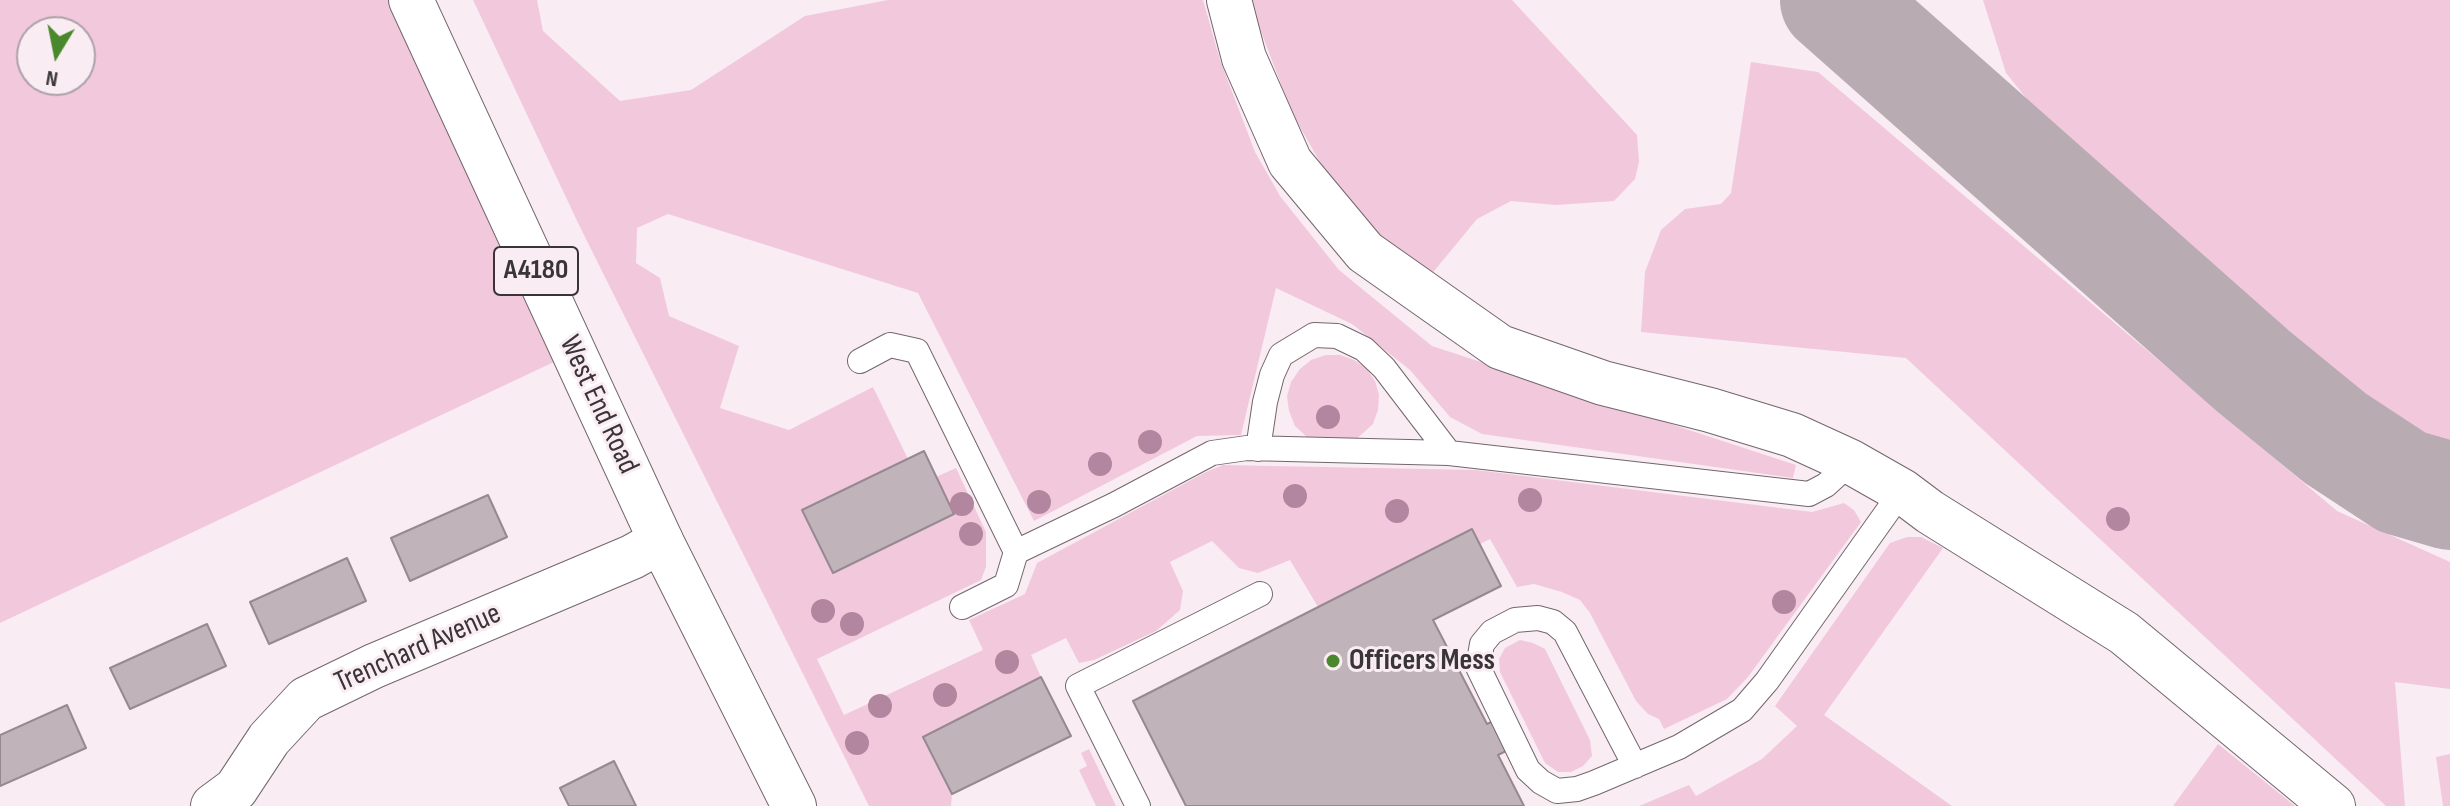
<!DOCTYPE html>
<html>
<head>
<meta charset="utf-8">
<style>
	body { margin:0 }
	#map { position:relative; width:2450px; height:806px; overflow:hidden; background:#faecf3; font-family:"Sofia Sans Condensed",sans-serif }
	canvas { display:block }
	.north { position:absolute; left:16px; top:16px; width:80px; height:80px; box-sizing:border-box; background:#faecf3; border:2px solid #ada2a7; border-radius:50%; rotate:190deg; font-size:22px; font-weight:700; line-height:32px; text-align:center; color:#393436 }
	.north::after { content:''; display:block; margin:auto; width:28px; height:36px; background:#49892b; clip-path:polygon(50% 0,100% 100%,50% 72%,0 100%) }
</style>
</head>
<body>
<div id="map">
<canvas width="2450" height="806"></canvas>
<div class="north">N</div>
</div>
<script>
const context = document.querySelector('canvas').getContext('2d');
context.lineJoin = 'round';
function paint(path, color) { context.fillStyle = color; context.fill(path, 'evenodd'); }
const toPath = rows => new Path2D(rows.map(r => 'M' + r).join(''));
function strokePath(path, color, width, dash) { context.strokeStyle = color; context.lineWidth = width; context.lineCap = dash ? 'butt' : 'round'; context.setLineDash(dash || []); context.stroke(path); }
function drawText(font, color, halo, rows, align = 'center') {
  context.font = font + ' "Sofia Sans Condensed",sans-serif'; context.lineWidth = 6; context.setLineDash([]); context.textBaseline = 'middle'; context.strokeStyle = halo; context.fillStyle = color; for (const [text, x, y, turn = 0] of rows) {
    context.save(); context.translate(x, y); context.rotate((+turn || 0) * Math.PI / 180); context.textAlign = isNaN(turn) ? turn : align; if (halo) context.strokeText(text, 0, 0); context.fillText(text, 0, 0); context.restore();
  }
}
paint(toPath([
	[0,0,411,0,573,353,0,623],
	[32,32,80,32,80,80,32,80],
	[473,0,537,0,543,31,620,101,691,90,805,16,888,0,1203,0,1220,60,1255,152,1280,196,1339,270,1432,346,1796,465,1793,478,1482,434,1450,417,1410,370,1352,324,1276,288,1241,435,1197,436,1034,521,918,293,668,214,637,228,636,263,660,278,669,316,739,346,720,408,789,430,873,387,908,459,802,510,833,573,954,515,936,477,956,468,986,532,986,567,981,580,817,659,844,715,983,650,969,620,1025,594,1037,563,1206,472,1223,465,1476,470,1812,512,1844,503,1854,510,1861,522,1748,677,1727,699,1664,729,1659,719,1648,714,1636,701,1590,613,1580,600,1562,592,1534,584,1517,587,1490,539,1480,544,1472,529,1318,607,1290,560,1258,573,1239,568,1212,541,1170,562,1183,591,1180,610,1156,631,1094,660,1079,663,1066,638,1031,655,1041,677,923,737,952,794,951,806,869,806,579,225],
	[1249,0,1512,0,1637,135,1639,162,1635,179,1614,201,1556,205,1511,201,1477,219,1430,276,1374,230,1329,178,1292,113],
	[1983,0,2450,0,2450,447,2408,438,2047,124,2006,73],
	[1751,62,1818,72,2337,511,2450,562,2450,689,2395,682,2405,806,2386,806,1906,358,1641,332,1645,272,1661,230,1685,209,1721,204,1731,193],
	[1326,355,1340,355,1354,360,1366,368,1375,381,1379,395,1378,410,1373,424,1353,442,1308,438,1295,426,1289,411,1287,396,1291,382,1300,369,1311,360],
	[1907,537,1921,537,1943,548,1824,715,1952,806,1639,806,1689,785,1696,796,1762,759,1797,726,1775,706,1890,543],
	[1520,640,1533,643,1545,649,1590,740,1592,756,1583,766,1571,772,1558,772,1545,763,1500,672,1499,659,1505,648],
	[2218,744,2295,806,2173,806],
	[1089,749,1116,806,1096,806,1079,770,1087,766,1081,753],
	[2450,754,2450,806,2443,806,2436,757]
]), '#f2c8dd');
strokePath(toPath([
	[1834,0,2253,371,2335,438,2402,482,2450,496]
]), '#b8acb2', 108);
const building = toPath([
	[924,451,954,514,833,573,802,510,924,451],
	[488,495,507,537,410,581,391,538,488,495],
	[1472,529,1501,586,1433,620,1487,724,1499,718,1514,747,1498,755,1524,806,1186,806,1133,701,1472,529],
	[347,558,366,601,269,644,250,602,347,558],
	[207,624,226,666,130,709,110,668,207,624],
	[1041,677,1071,736,952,794,923,737,1041,677],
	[67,705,86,748,0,786,0,735,67,705],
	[614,761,636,806,569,806,560,788,614,761]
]);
paint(building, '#c1b3ba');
strokePath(building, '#96898f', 2);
const lane = toPath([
	[860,361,890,345,917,351,1016,552,1114,505,1212,453,1247,448,1449,453,1809,494,1826,485,1851,462],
	[1258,449,1265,402,1272,375,1281,355,1314,335,1337,336,1364,349,1384,368,1449,453],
	[962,607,1006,585,1016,552],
	[1635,766,1565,632,1553,622,1538,618,1515,620,1492,632,1482,644,1478,667,1528,770,1541,782,1557,791,1577,789,1594,783,1679,747,1742,710,1767,681,1902,491],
	[1138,806,1078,686,1260,594]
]);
const street = toPath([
	[1229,0,1244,58,1290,162,1365,252,1500,347,1603,383,1710,410,1792,435,1851,462,1902,491,1930,512,2124,633,2333,806],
	[213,806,236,789,269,739,306,699,374,666,632,557,661,541]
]);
const primary = toPath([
	[411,0,661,541,794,806]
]);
strokePath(lane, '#72666c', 26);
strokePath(street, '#72666c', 46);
strokePath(primary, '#72666c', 46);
strokePath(lane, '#fff', 24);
strokePath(street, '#fff', 44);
strokePath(primary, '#fff', 44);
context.fillStyle = '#b2869f';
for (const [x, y] of [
	[1328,417],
	[1150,442],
	[1100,464],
	[1295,496],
	[1530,500],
	[1039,502],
	[962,504],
	[1397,511],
	[2118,519],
	[971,534],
	[1784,602],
	[823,611],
	[852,624],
	[1007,662],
	[945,695],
	[880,706],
	[857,743]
]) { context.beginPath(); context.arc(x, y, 12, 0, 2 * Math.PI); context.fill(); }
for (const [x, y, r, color] of [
	[1333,661,8,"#49892b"]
]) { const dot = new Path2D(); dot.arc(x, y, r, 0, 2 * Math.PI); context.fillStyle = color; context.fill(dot); strokePath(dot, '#faecf3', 3); }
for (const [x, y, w] of [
	[536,271,84]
]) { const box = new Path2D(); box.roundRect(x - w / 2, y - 24, w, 48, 6); context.fillStyle = '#faecf3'; context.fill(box); strokePath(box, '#393436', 2); }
drawText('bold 28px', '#393436', null, [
	["A4180",536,271]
]);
drawText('30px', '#393436', '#faecf3', [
	["West End Road",598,405,65],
	["Trenchard Avenue",418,649,-24]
]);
drawText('bold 30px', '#393436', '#faecf3', [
	["Officers Mess",1349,661]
], 'left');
</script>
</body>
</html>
